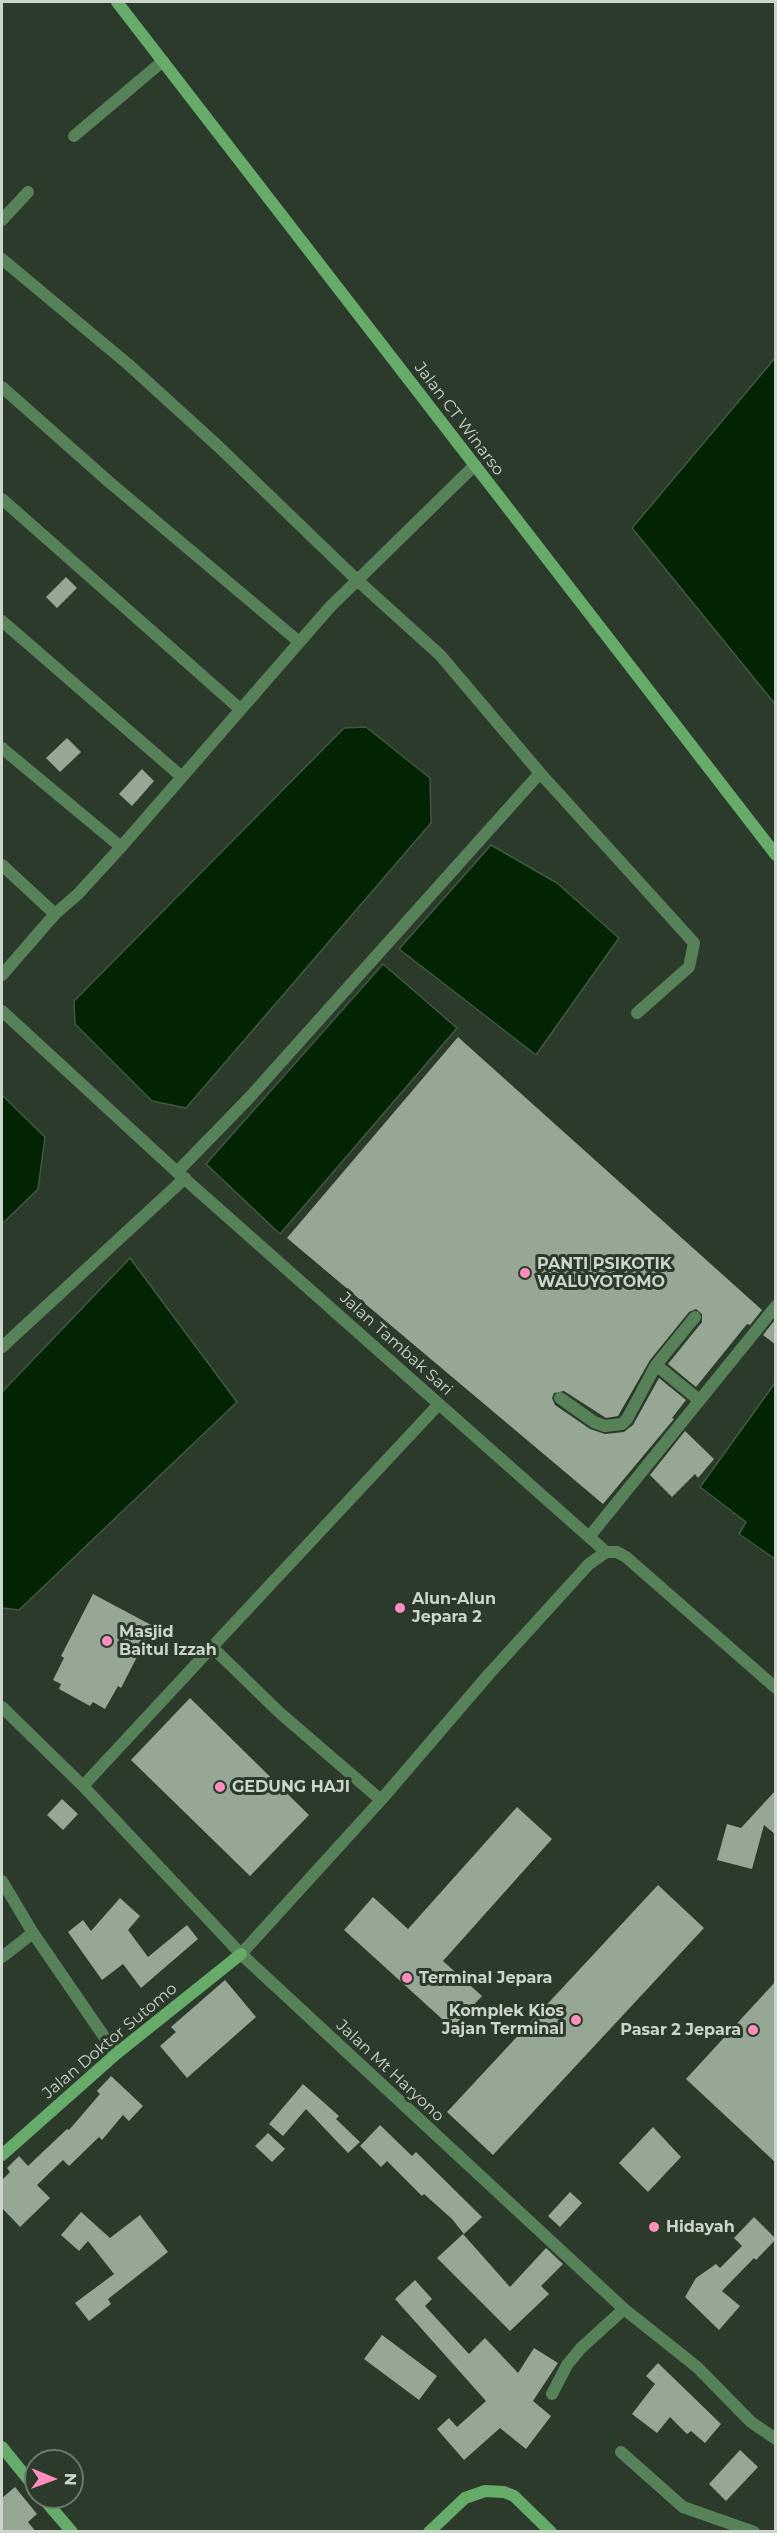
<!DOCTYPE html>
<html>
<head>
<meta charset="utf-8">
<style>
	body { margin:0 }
	#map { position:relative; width:777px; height:2533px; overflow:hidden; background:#2c3a2c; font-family:Montserrat,sans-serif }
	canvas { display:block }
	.frame { position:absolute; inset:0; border:3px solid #ccd5cc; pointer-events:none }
	.north { position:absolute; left:24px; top:2449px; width:60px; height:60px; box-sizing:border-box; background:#2c3a2c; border:2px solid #6c786c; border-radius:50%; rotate:91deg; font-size:16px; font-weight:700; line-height:24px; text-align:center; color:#ccd5cc }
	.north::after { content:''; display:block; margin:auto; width:21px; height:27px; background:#fe8ebc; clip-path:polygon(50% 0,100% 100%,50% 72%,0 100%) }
</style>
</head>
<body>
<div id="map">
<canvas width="777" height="2533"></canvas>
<div class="frame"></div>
<div class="north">N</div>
</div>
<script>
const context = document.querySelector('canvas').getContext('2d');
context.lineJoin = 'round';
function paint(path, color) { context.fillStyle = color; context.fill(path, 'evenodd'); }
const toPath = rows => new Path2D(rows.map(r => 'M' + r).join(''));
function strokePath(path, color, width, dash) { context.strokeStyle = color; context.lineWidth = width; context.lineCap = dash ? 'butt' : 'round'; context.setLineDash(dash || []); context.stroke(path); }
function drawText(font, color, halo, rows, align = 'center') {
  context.font = font + ' Montserrat,sans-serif'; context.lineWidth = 6; context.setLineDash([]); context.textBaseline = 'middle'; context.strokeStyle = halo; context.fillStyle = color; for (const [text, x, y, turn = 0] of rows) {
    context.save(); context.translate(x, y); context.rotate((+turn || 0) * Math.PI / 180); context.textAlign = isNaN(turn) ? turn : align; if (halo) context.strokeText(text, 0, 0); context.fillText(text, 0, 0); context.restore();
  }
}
const water = toPath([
	[775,358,775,704,632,528,775,358],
	[366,727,430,778,431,823,186,1108,152,1101,75,1024,74,1001,344,728,366,727],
	[491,845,557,883,619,938,536,1055,399,949,491,845],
	[383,964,457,1028,280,1234,206,1164,383,964],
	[2,1095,45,1137,38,1189,2,1224,2,1095],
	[130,1258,237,1402,19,1610,2,1608,2,1392,130,1258],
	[775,1383,775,1559,739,1534,746,1522,700,1487,775,1383]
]);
paint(water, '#022405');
strokePath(water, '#3f5941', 1.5);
paint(toPath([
	[66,577,77,588,57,608,46,597],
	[67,738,81,752,60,772,46,758],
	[142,769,154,781,132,806,119,794],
	[458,1037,762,1310,750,1325,747,1324,696,1387,668,1364,702,1322,702,1314,696,1309,689,1312,650,1360,618,1416,606,1418,564,1391,554,1393,552,1398,555,1405,590,1429,605,1434,624,1432,633,1425,659,1378,686,1400,672,1418,674,1419,603,1504,287,1238],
	[774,1321,776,1323,776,1345,763,1335],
	[685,1431,714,1459,698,1478,695,1474,672,1497,650,1475],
	[93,1594,153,1626,121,1688,118,1686,105,1709,93,1702,90,1706,59,1689,61,1684,53,1680,64,1658,61,1656],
	[190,1698,309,1815,250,1876,131,1760],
	[776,1790,776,1835,764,1825,752,1869,717,1860,727,1824,741,1828],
	[62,1799,78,1814,63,1830,47,1815],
	[517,1807,552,1839,443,1961,482,1996,452,2028,344,1930,373,1897,408,1929],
	[658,1885,704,1928,493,2155,447,2112],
	[120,1898,140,1916,128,1930,148,1957,187,1925,198,1939,141,1988,123,1964,102,1980,68,1932,83,1920,91,1931],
	[225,1980,256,2017,187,2078,160,2046,176,2032,171,2027],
	[776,1981,776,2163,686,2079],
	[111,2076,143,2106,129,2121,123,2115,102,2140,99,2137,69,2166,63,2160,37,2185,50,2198,20,2227,2,2208,2,2180,10,2172,7,2168,19,2156,28,2166,67,2129,69,2130,100,2094,97,2091],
	[303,2084,339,2116,336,2119,360,2142,348,2153,306,2109,283,2136,269,2124],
	[380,2125,412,2156,416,2152,482,2217,464,2234,452,2219,424,2194,422,2196,387,2161,381,2167,360,2146],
	[653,2127,681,2157,648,2192,619,2163],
	[268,2133,285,2149,272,2162,255,2146],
	[570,2192,582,2203,560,2227,548,2216],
	[81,2212,110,2238,140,2215,168,2252,108,2299,111,2304,89,2321,75,2303,114,2274,88,2241,79,2251,61,2235],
	[754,2217,776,2239,756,2260,754,2258,722,2291,740,2306,719,2330,685,2297,696,2278,716,2264,720,2268,742,2246,734,2238],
	[463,2234,510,2287,546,2248,563,2264,541,2286,549,2294,510,2331,437,2258],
	[415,2280,432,2299,425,2306,469,2354,485,2338,518,2373,534,2348,558,2363,533,2401,551,2416,526,2449,500,2428,464,2460,437,2429,449,2418,457,2427,486,2401,395,2299],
	[382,2335,437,2376,419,2400,364,2359],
	[658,2363,721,2424,705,2443,691,2431,687,2434,670,2417,657,2433,632,2414,655,2384,646,2376],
	[740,2450,758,2467,726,2501,709,2484],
	[15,2487,37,2514,28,2522,36,2532,2,2532,2,2498]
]), '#96a796');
strokePath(toPath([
	[74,136,163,61],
	[2,220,28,192],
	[2,259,129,365,219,447,357,580,440,655,540,773,686,934,694,943,689,967,637,1013],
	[2,387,108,481,298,641],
	[2,499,240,709],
	[2,621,182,777],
	[2,748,121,847],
	[2,865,55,914],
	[2,975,55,914,78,894,121,847,330,607,475,465],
	[2,1011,177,1172,606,1552,617,1552,626,1557,776,1688],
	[177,1172,249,1098,540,773],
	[695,1317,656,1365,699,1400],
	[2,1347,185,1178],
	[560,1398,594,1422,605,1426,622,1424,627,1419,656,1365],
	[589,1537,776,1306],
	[2,1707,83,1786,241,1954,624,2309,697,2367,751,2422,776,2439],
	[83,1786,212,1647],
	[381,1800,280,1713,212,1647,439,1404],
	[2,1881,33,1933,2,1957],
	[33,1933,116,2054],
	[241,1954,381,1800,489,1674,589,1564,606,1552],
	[552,2394,567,2365,581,2348,624,2309],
	[621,2452,683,2507,754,2532]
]), '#578158', 12);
strokePath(toPath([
	[117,2,776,855],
	[2,2155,116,2054,241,1954],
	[2,2447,36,2489],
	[42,2497,72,2532],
	[429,2532,465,2498,485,2491,504,2492,514,2496,551,2532]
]), '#66ab69', 12);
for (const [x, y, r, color] of [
	[525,1273,6,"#fe8ebc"],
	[400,1608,6,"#fe8ebc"],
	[107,1641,6,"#fe8ebc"],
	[220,1787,6,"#fe8ebc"],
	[407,1978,6,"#fe8ebc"],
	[576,2020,6,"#fe8ebc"],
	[753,2030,6,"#fe8ebc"],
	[654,2227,6,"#fe8ebc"]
]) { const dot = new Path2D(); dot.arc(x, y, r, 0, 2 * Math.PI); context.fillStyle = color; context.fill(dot); strokePath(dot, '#2c3a2c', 2); }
drawText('16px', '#ccd5cc', '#2c3a2c', [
	["Jalan CT Winarso",459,419,53],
	["Jalan Tambak Sari",396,1344,42],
	["Jalan Doktor Sutomo",110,2041,-40],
	["Jalan Mt Haryono",390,2071,43]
]);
drawText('bold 16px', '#ccd5cc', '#2c3a2c', [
	["PANTI PSIKOTIK",537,1264],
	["WALUYOTOMO",537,1282],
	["Alun-Alun",412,1599],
	["Jepara 2",412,1617],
	["Masjid",119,1632],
	["Baitul Izzah",119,1650],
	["GEDUNG HAJI",232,1787],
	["Terminal Jepara",419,1978],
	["Komplek Kios",564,2011,"right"],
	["Jajan Terminal",564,2029,"right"],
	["Pasar 2 Jepara",741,2030,"right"],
	["Hidayah",666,2227]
], 'left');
</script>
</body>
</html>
